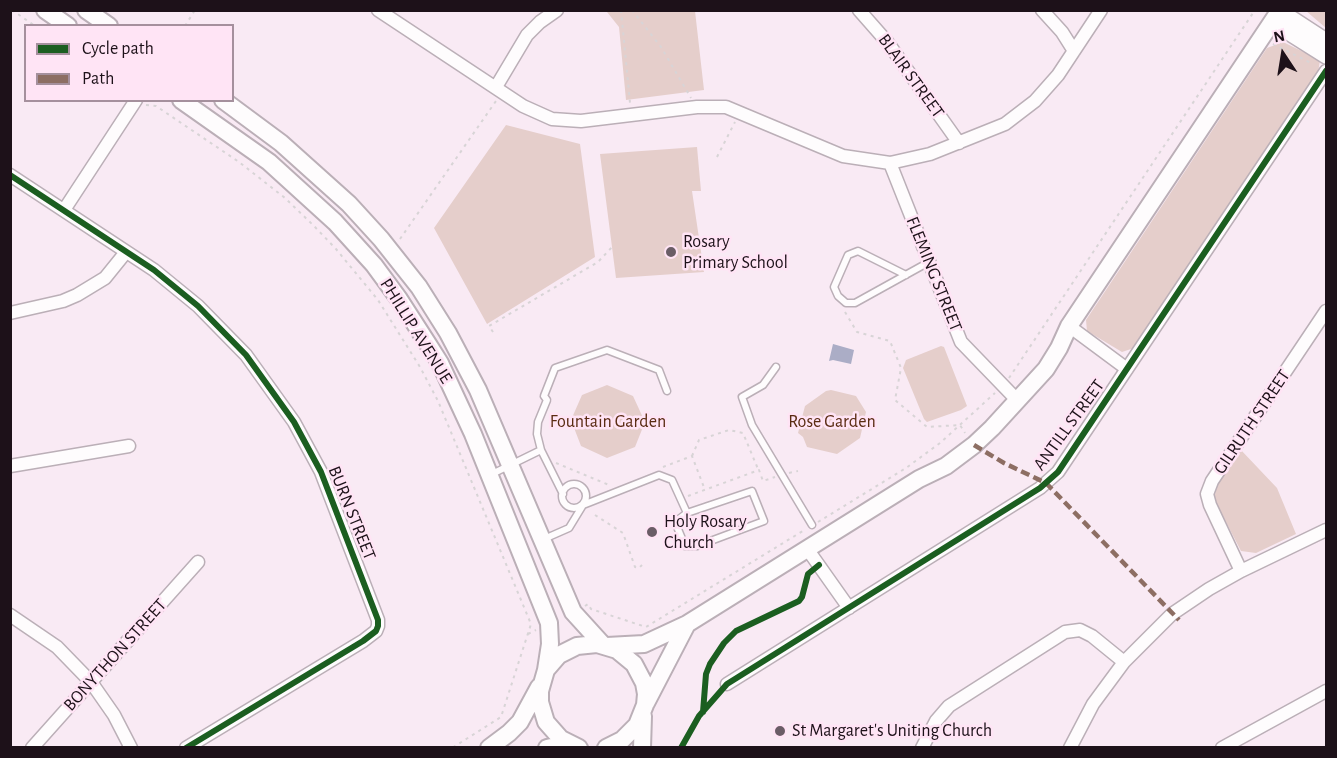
<!DOCTYPE html>
<html>
<head>
<meta charset="utf-8">
<style>
	body { margin:0 }
	#map { position:relative; width:1337px; height:758px; overflow:hidden; background:#f9eaf4; font-family:"Alegreya Sans",sans-serif }
	canvas { display:block }
	.frame { position:absolute; inset:0; border:12px solid #1d1119; pointer-events:none }
	.legend { position:absolute; left:24px; top:24px; width:210px; height:78px; box-sizing:border-box; background:#ffe4f5; border:2px solid #a5909d; margin:0; padding:8px 10px; list-style:none; font-size:18px; color:#1d1119 }
	.legend li { display:flex; align-items:center; gap:12px; height:30px }
	.legend b { width:30px; border:2px solid #a5909d }
	.north { position:absolute; left:1253px; top:24px; width:60px; height:60px; -webkit-text-stroke:4px #ffe4f5; paint-order:stroke; rotate:348deg; font-size:16px; font-weight:700; line-height:24px; text-align:center; color:#1d1119 }
	.north::after { content:''; display:block; margin:auto; width:21px; height:27px; background:#1d1119; clip-path:polygon(50% 0,100% 100%,50% 72%,0 100%) }
</style>
</head>
<body>
<div id="map">
<canvas width="1337" height="758"></canvas>
<div class="frame"></div>
<ul class="legend">
<li><b style="height:8px;background:#1b5e20"></b>Cycle path</li>
<li><b style="height:8px;background:#8d6e63"></b>Path</li>
</ul>
<div class="north">N</div>
</div>
<script>
const context = document.querySelector('canvas').getContext('2d');
context.lineJoin = 'round';
function paint(path, color) { context.fillStyle = color; context.fill(path, 'evenodd'); }
const toPath = rows => new Path2D(rows.map(r => 'M' + r).join(''));
function strokePath(path, color, width, dash) { context.strokeStyle = color; context.lineWidth = width; context.lineCap = dash ? 'butt' : 'round'; context.setLineDash(dash || []); context.stroke(path); }
function drawText(font, color, halo, rows, align = 'center') {
  context.font = font + ' "Alegreya Sans",sans-serif'; context.lineWidth = 5; context.setLineDash([]); context.textBaseline = 'middle'; context.strokeStyle = halo; context.fillStyle = color; for (const [text, x, y, turn = 0] of rows) {
    context.save(); context.translate(x, y); context.rotate((+turn || 0) * Math.PI / 180); context.textAlign = isNaN(turn) ? turn : align; if (halo) context.strokeText(text, 0, 0); context.fillText(text, 0, 0); context.restore();
  }
}
paint(toPath([
	[608,11,695,11,704,90,626,100,619,27,607,12],
	[1306,11,1326,11,1326,28],
	[1283,42,1320,60,1318,73,1134,348,1122,352,1087,331,1086,320,1267,48],
	[506,125,580,144,595,257,487,324,434,228],
	[697,147,701,191,692,191,704,272,616,278,600,154],
	[941,346,944,347,967,406,961,410,927,422,924,419,903,368,906,360],
	[607,385,633,396,645,422,635,447,607,458,581,446,571,420,582,395],
	[831,390,856,396,866,412,860,438,837,454,807,447,803,437,798,433,805,406,826,391],
	[1240,449,1277,488,1296,534,1256,553,1241,551,1214,499,1217,484]
]), '#e5cecb');
paint(toPath([
	[833,344,854,350,851,364,833,360,829,361]
]), '#abadc6');
const service = toPath([
	[906,275,858,251,848,255,834,287,838,296,846,303,855,303,929,262],
	[776,367,763,385,742,397,752,425,812,525],
	[541,450,537,434,538,422,547,400,544,396,555,368,607,350,659,370,667,391],
	[492,474,541,450,563,494],
	'562 496a12 12 0 1 1 24 0a12 12 0 1 1-24 0Z',
	[544,539,569,528,583,505,659,475,672,480,687,513,675,522,685,546,697,546,764,521,752,491,687,513]
]);
const minor = toPath([
	[378,10,523,106,552,119,581,121,697,107,726,107,843,156,890,163,930,154,1005,124,1035,101,1058,75,1101,10],
	[859,10,888,43,959,143],
	[1042,10,1062,32,1074,51],
	[496,87,527,35,540,22,557,10],
	[890,163,961,342,1018,401],
	[10,175,154,270,198,306,246,355,294,422,321,472,378,620,378,626,376,631,363,641,186,748],
	[64,210,136,100],
	[10,313,63,301,77,295,105,278,126,252],
	[1069,326,1127,369],
	[10,466,129,446],
	[808,550,849,608],
	[1241,571,1210,505,1207,494,1212,481,1326,311],
	[10,615,57,647,91,682,114,715,131,748],
	[727,684,1040,488,1058,472,1326,71],
	[32,748,198,562],
	[922,748,936,721,949,706,1065,632,1080,630,1092,636,1124,662],
	[1070,748,1093,704,1124,662,1172,614,1209,589,1241,571,1326,530],
	[1222,748,1326,691]
]);
const tertiary = toPath([
	[1280,11,1326,41],
	[1272,22,1326,56]
]);
const secondary = toPath([
	[45,10,68,26],
	[86,10,109,26],
	[181,100,269,162,335,222,374,265,399,299,428,344,440,363,473,434,549,623,550,644,546,670],
	[223,100,281,143,349,204,381,239,419,287,448,333,478,390,573,612,603,645],
	[607,646,644,644,687,624,919,479,946,466,974,445,992,428,1046,369,1059,348,1069,326,1280,10],
	[646,703,687,624],
	[489,748,509,733,520,722,539,687],
	[547,748,568,743],
	[579,748,561,739,546,722,540,702,540,691,546,670,559,655,577,646,597,644,617,650,634,664,644,683,646,694,645,705,637,725,622,740,606,748],
	[642,748,643,716]
]);
strokePath(service, '#bbafb7', 9);
strokePath(minor, '#bbafb7', 15);
strokePath(tertiary, '#bbafb7', 18);
strokePath(secondary, '#bbafb7', 20);
strokePath(toPath([
	[12,10,35,26],
	[621,10,630,103],
	[632,10,661,47,691,98],
	[185,26,195,10],
	[1273,44,1311,63],
	[146,105,156,106,239,162,285,198,313,225,336,249,378,300,420,367,438,401,531,624,501,717,452,748],
	[717,157,735,122],
	[400,239,496,101],
	[845,312,857,332,890,341,901,368,895,400,927,427,960,425,965,433],
	[493,332,489,326,598,262,612,247],
	[1009,378,1255,10],
	[692,456,699,440,729,430,743,433,758,469],
	[556,463,609,485],
	[663,467,692,456,705,490],
	[789,473,798,471],
	[688,496,759,470,763,481,775,477],
	[595,515,623,533,635,567,639,568,642,565],
	[818,522,906,468,940,443,995,393],
	[585,606,588,604,591,609,646,627,806,529],
	[528,634,536,630]
]), '#d8d4d6', 2, [3, 4.5]);
strokePath(service, '#fefcfd', 6);
strokePath(minor, '#fefcfd', 12);
strokePath(tertiary, '#fefcfd', 15);
strokePath(secondary, '#fefcfd', 16);
strokePath(toPath([
	[974,445,1004,463,1046,483,1179,620]
]), '#8d6e63', 4.5, [9, 4.5]);
strokePath(toPath([
	[10,175,154,270,198,306,246,355,294,422,321,472,378,620,378,626,376,631,363,641,186,748],
	[703,712,706,674,710,664,724,643,736,631,799,601,802,597,808,574,819,565],
	[681,748,699,716,727,684,1040,488,1058,472,1326,71]
]), '#1b5e20', 6);
for (const [x, y, r, color] of [
	[671,252,6,"#6a5d66"],
	[652,532,6,"#6a5d66"],
	[780,731,6,"#6a5d66"]
]) { const dot = new Path2D(); dot.arc(x, y, r, 0, 2 * Math.PI); context.fillStyle = color; context.fill(dot); strokePath(dot, '#ffe4f5', 2); }
drawText('18px', '#1d1119', '#ffe4f5', [
	["BLAIR STREET",911,76,54],
	["FLEMING STREET",934,274,68],
	["PHILLIP AVENUE",416,331,58],
	["GILRUTH STREET",1252,422,-56],
	["ANTILL STREET",1069,425,-54],
	["BURN STREET",352,513,68],
	["BONYTHON STREET",115,655,-48]
]);
drawText('18px', '#1d1119', '#ffe4f5', [
	["Rosary",683,242],
	["Primary School",683,263],
	["Holy Rosary",664,522],
	["Church",664,543],
	["St Margaret's Uniting Church",792,731]
], 'left');
drawText('18px', '#5a2b12', '#ffe4f5', [
	["Fountain Garden",608,422],
	["Rose Garden",832,422]
]);
</script>
</body>
</html>
